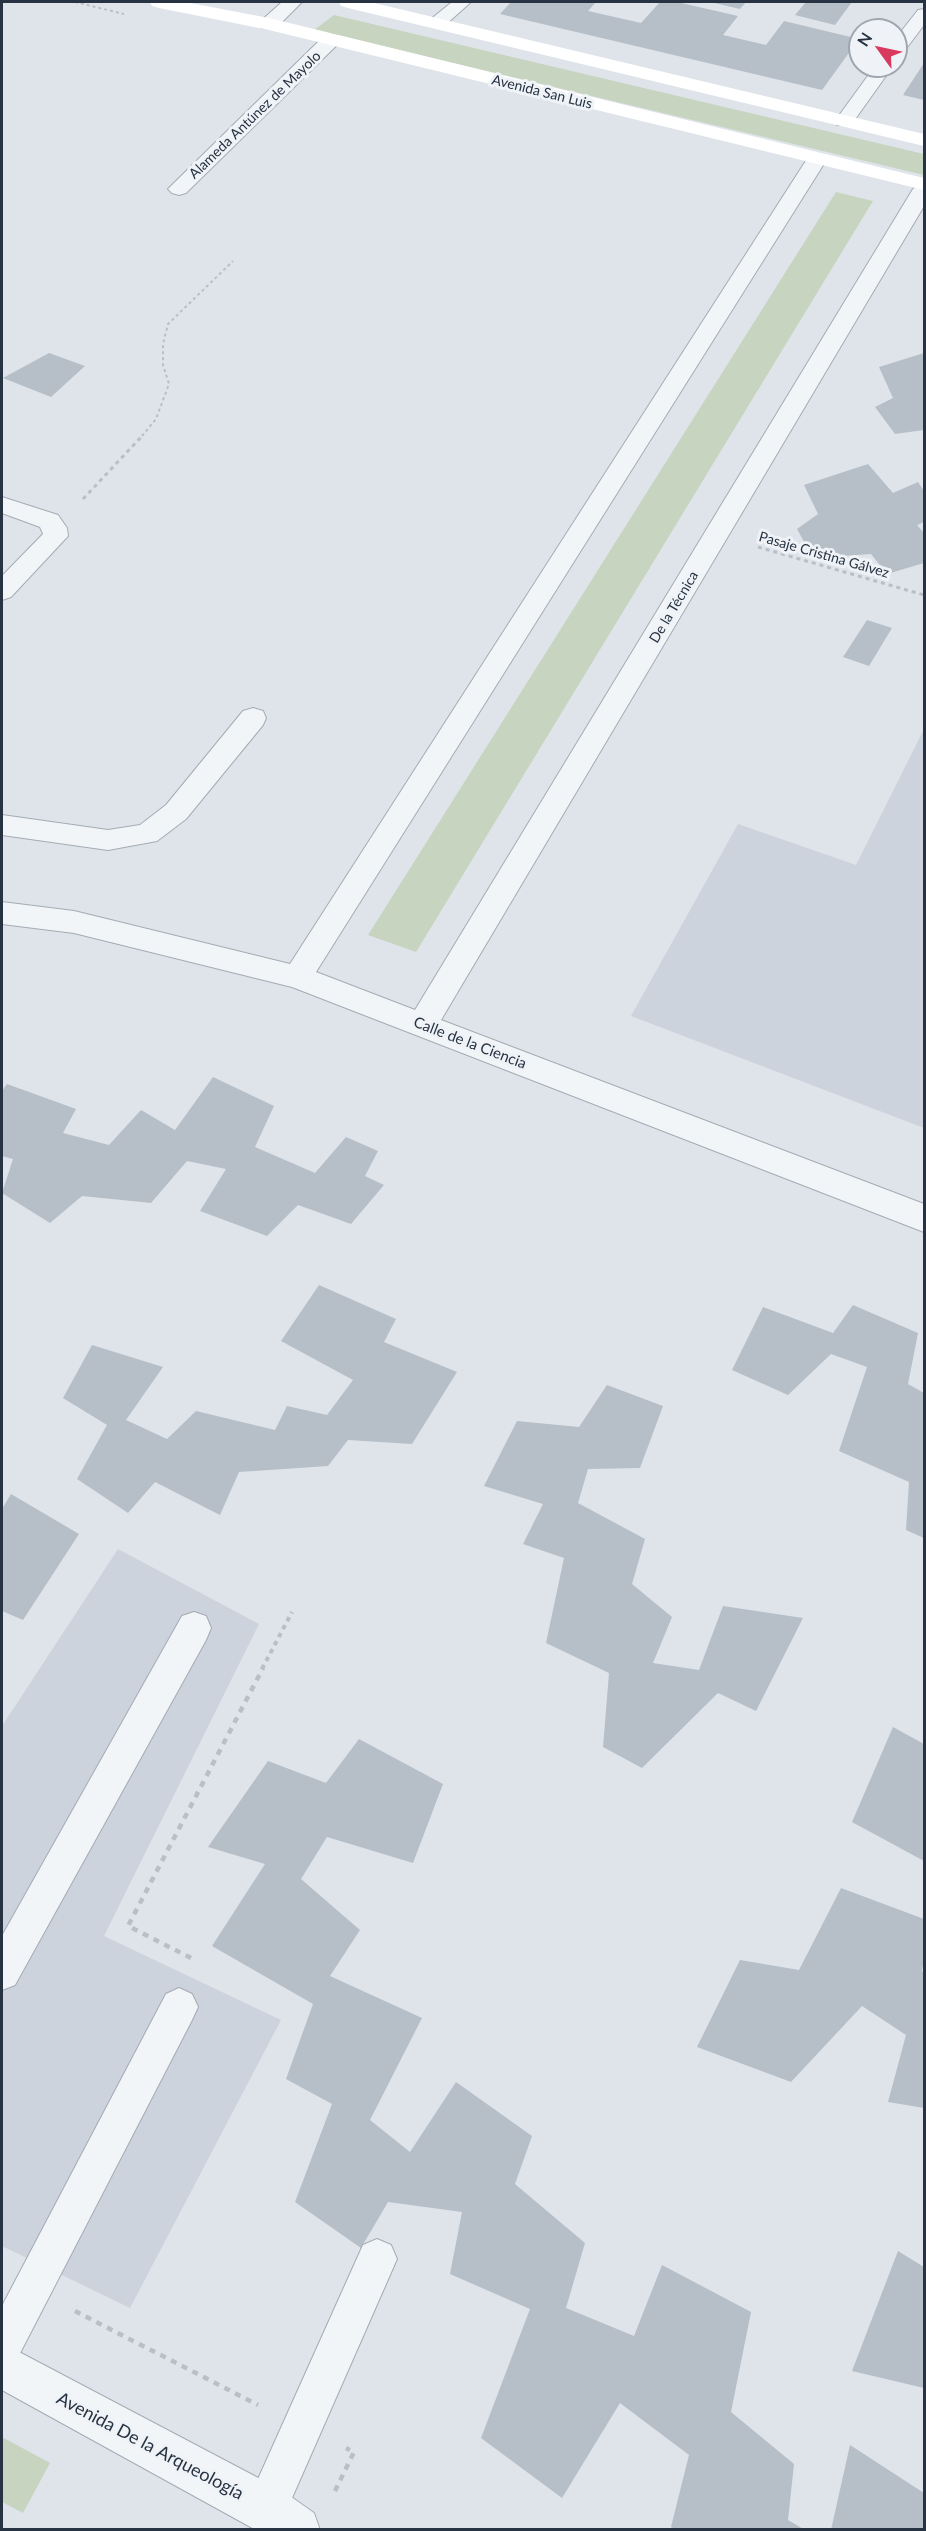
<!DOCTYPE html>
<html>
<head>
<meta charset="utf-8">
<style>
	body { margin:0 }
	#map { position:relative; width:926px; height:2531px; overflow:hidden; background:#dfe4ea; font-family:Lato,sans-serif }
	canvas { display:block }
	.frame { position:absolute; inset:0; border:3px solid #273342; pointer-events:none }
	.north { position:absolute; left:848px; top:18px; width:60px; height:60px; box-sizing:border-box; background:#eff3f7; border:2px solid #9fa6af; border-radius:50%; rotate:303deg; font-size:16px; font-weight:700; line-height:24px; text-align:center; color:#273342 }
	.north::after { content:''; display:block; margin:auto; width:21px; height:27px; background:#d83a5f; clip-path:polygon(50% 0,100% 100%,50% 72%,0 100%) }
</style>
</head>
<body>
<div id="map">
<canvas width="926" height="2531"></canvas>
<div class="frame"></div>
<div class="north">N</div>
</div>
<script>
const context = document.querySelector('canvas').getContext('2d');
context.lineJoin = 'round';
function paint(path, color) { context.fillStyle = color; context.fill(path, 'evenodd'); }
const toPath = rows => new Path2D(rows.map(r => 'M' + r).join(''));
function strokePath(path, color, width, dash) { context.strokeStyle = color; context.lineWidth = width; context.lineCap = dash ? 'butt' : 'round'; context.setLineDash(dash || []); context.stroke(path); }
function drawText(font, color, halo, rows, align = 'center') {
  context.font = font + ' Lato,sans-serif'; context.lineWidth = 6; context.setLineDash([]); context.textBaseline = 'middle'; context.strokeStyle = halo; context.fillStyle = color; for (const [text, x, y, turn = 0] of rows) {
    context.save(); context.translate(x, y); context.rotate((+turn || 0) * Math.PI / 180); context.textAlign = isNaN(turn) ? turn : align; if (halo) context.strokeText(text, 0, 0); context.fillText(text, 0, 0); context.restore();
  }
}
paint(toPath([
	[924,729,924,1128,631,1016,738,824,856,865],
	[118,1549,259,1624,104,1936,281,2020,130,2308,2,2246,2,1726]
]), '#cdd3dc');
paint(toPath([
	[334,15,924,154,924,175,314,30],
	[836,192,873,201,416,952,368,935],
	[2,2437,50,2463,23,2513,2,2502]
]), '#c7d4c0');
paint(toPath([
	[511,2,596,2,588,11,641,23,660,2,677,2,738,16,723,35,766,45,784,21,859,39,822,90,500,14],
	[710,2,746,2,740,9],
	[806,2,852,2,835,25,795,15],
	[924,63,924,100,903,95],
	[49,353,85,366,51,397,3,378],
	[924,353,924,430,895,434,875,407,893,398,879,367],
	[868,464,893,493,918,482,924,491,924,522,917,525,924,533,924,563,887,574,871,554,813,558,797,529,818,514,804,485],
	[867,620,892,628,869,666,843,657],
	[213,1077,274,1106,255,1147,315,1173,346,1137,378,1151,365,1176,384,1185,351,1224,298,1205,267,1236,200,1211,226,1169,187,1161,151,1203,82,1196,50,1223,2,1193,13,1159,2,1156,2,1091,7,1084,76,1109,63,1133,109,1145,141,1110,175,1130],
	[319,1285,396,1319,384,1342,457,1372,412,1444,348,1440,328,1466,239,1472,220,1515,155,1482,128,1513,77,1479,107,1425,63,1398,92,1345,163,1367,126,1420,167,1439,196,1411,275,1430,287,1406,327,1415,353,1380,281,1341],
	[853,1305,918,1333,908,1384,924,1393,924,1538,906,1530,909,1482,839,1451,867,1367,831,1354,788,1395,732,1370,763,1307,833,1333],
	[607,1385,663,1406,640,1468,588,1469,578,1503,645,1539,632,1584,672,1617,653,1663,699,1670,723,1606,803,1618,756,1711,718,1693,642,1768,603,1747,609,1673,546,1643,564,1558,523,1544,543,1504,484,1486,517,1421,579,1427],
	[11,1494,79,1534,23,1620,2,1611,2,1509],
	[893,1727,924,1744,924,1861,852,1822],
	[359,1739,443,1784,413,1863,327,1837,301,1879,360,1930,330,1976,422,2018,370,2120,410,2152,456,2082,532,2136,515,2184,585,2243,566,2308,634,2336,662,2265,751,2312,731,2412,794,2464,788,2520,805,2530,674,2530,671,2527,689,2455,620,2403,562,2498,481,2438,530,2309,450,2274,462,2212,388,2202,361,2248,295,2202,332,2104,286,2079,313,2004,212,1946,265,1864,208,1847,268,1761,326,1783],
	[841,1888,924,1919,924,1959,922,1971,924,1973,924,2108,888,2102,906,2035,862,2006,791,2082,697,2047,740,1960,799,1970],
	[898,2251,924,2267,924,2388,852,2371],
	[850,2445,924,2493,924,2530,831,2530]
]), '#b6bec7');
const service = toPath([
	[452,2,471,2,443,27,431,27,428,23,431,19,452,2],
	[924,9,924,25,902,54,896,55,896,38,918,10,924,9],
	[875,66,893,66,851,125,837,125,835,121,875,66],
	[194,1612,206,1616,211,1628,206,1640,15,1985,2,1990,2,1936,182,1616,194,1612],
	[179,1988,192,1994,198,2007,192,2020,16,2361,2,2367,2,2306,166,1994,179,1988],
	[377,2239,391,2245,397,2259,281,2523,266,2529,251,2523,245,2508,363,2245,377,2239]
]);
const minor = toPath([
	[282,2,302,2,276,28,262,28,259,24,262,20,282,2],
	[331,34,338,36,341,40,338,44,186,193,179,195,172,193,168,189,172,185,324,36,331,34],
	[817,153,824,155,827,159,316,972,415,1010,913,189,917,185,924,183,924,206,441,1020,924,1204,924,1232,292,987,74,933,2,924,2,902,74,911,290,964,807,159,810,155,817,153],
	[2,497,58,515,67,528,68,536,11,597,2,600,2,576,43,534,40,527,2,513,2,497],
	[253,708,263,711,266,718,263,725,186,819,157,841,108,850,2,835,2,815,108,830,140,825,166,805,243,711,253,708]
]);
const tertiary = toPath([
	[2,2343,283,2491,314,2513,320,2530,256,2530,2,2390,2,2343]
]);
strokePath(service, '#a4abb4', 2);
strokePath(minor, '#a4abb4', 2);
strokePath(tertiary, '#a4abb4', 2);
strokePath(toPath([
	[75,2,124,14],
	[142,436,156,419,169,384,163,365,163,344,168,324,233,261]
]), '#b9bfc5', 2, [3, 3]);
strokePath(toPath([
	[83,499,143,435],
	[758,547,924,595]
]), '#b9bfc5', 3, [4, 4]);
strokePath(toPath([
	[262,1669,292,1612]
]), '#b9bfc5', 4, [4.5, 4.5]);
strokePath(toPath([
	[191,1958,128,1926,263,1668],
	[75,2311,258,2405],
	[335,2491,354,2452,346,2448]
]), '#b9bfc5', 4.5, [6, 6]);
paint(service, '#f2f5f8');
paint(minor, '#f2f5f8');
paint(tertiary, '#f2f5f8');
paint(toPath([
	[150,2,185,2,269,18,924,178,924,190,269,30,159,8,152,6,150,2],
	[339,2,370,2,924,134,924,146,348,8,341,6,339,2]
]), '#fff');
drawText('14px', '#273342', '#eff3f7', [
	["Avenida San Luis",542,92,14],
	["Alameda Antúnez de Mayolo",255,115,-44],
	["Pasaje Cristina Gálvez",824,555,16],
	["De la Técnica",674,607,-59]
]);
drawText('15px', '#273342', '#eff3f7', [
	["Calle de la Ciencia",470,1043,21]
]);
drawText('18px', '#273342', '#eff3f7', [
	["Avenida De la Arqueología",150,2446,28]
]);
</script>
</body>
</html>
